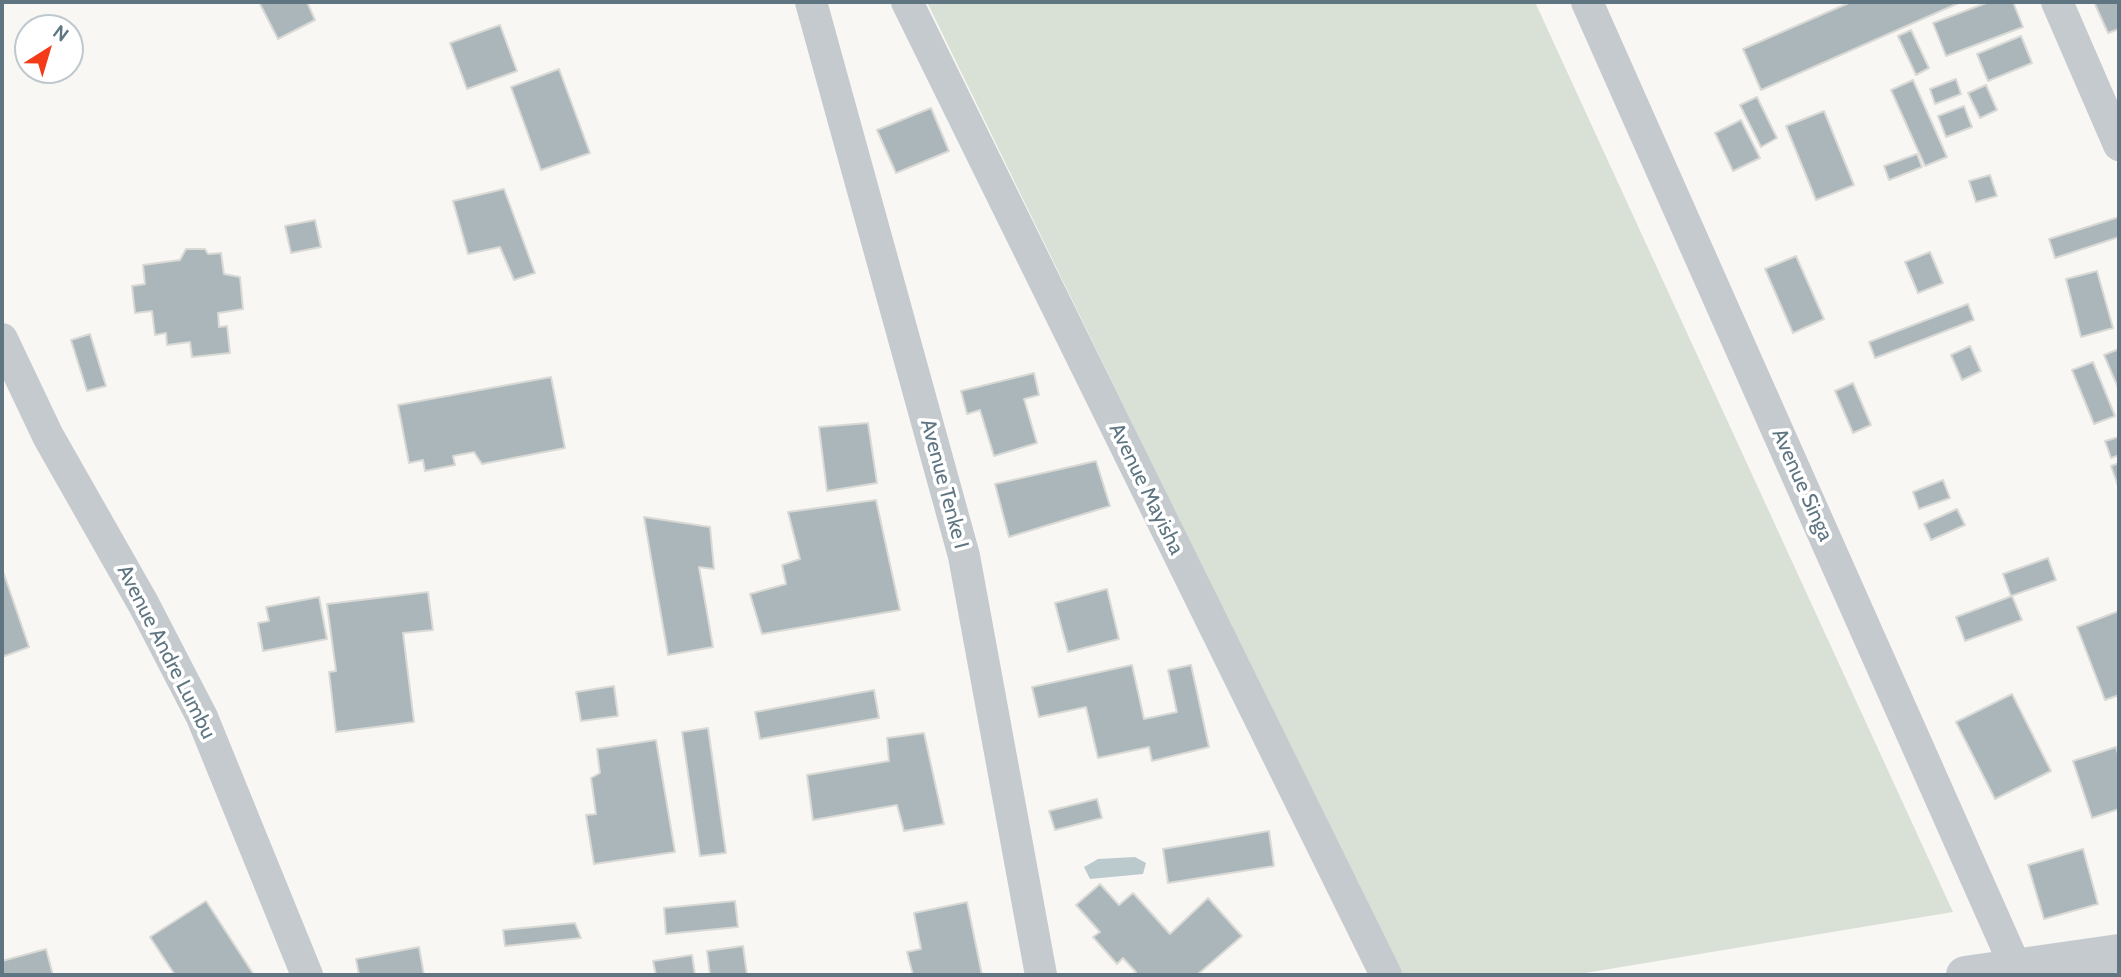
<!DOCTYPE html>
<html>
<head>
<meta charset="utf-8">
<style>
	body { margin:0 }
	#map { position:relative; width:2121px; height:977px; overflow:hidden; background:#f8f7f4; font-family:Cabin,sans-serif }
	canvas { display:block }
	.frame { position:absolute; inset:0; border:4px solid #5f7682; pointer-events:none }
	.north { position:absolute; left:14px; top:14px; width:70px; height:70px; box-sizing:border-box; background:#fff; border:2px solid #bfc8cd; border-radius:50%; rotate:37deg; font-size:19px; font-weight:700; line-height:28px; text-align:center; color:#5f7682 }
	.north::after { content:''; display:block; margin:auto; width:24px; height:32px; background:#f43a17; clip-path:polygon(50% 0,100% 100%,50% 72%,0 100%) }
</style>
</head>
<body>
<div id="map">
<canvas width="2121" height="977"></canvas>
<div class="frame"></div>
<div class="north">N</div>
</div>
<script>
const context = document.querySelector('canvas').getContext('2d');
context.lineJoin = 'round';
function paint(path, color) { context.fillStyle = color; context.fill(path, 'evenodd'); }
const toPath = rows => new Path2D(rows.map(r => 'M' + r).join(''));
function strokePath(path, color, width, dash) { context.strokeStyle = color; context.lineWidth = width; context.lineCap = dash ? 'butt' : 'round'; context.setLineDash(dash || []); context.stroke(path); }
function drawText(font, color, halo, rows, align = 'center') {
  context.font = font + ' Cabin,sans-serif'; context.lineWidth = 7; context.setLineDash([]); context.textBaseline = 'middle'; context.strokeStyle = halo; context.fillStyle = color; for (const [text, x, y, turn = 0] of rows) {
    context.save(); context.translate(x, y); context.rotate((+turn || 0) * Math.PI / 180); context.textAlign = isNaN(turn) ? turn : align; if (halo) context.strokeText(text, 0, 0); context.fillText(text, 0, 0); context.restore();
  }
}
paint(toPath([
	[927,2,1535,2,1953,912,1573,975,1401,975]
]), '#d9e0d5');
paint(toPath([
	[1135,857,1146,863,1143,874,1090,879,1084,867,1098,859]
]), '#bbcacd');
const building = toPath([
	[259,2,307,2,315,20,278,39,259,2],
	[1851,2,1961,2,1761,90,1743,49,1851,2],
	[1989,2,2013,2,2023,27,1946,56,1933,23,1989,2],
	[2094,2,2119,2,2119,29,2108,33,2094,2],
	[500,25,517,71,467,89,450,43,500,25],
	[1911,30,1929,68,1916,75,1898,36,1911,30],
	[2021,36,2032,63,1988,81,1977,54,2021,36],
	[559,69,590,153,541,170,511,87,559,69],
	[1956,79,1961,94,1935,104,1930,89,1956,79],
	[1913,80,1947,157,1925,166,1891,90,1913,80],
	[1986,85,1997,110,1980,118,1968,93,1986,85],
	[1757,97,1777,138,1761,147,1740,105,1757,97],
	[1964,106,1972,127,1946,137,1938,116,1964,106],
	[931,108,949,151,896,173,877,130,931,108],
	[1824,111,1854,185,1816,200,1786,126,1824,111],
	[1741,120,1760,158,1733,171,1715,133,1741,120],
	[1917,154,1922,167,1889,180,1884,166,1917,154],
	[1990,175,1997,196,1976,202,1969,181,1990,175],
	[504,189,535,273,514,280,500,247,468,254,453,201,504,189],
	[2119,217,2119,237,2055,258,2049,239,2119,217],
	[315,220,321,247,291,253,285,226,315,220],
	[186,249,205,249,208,254,221,253,224,274,240,277,243,309,218,313,219,327,227,326,230,353,192,357,190,342,167,345,166,333,155,335,152,311,135,313,132,286,145,284,143,265,180,260,186,249],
	[1930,252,1943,283,1918,293,1905,262,1930,252],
	[1796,256,1824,319,1793,333,1765,269,1796,256],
	[2097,271,2113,328,2081,337,2066,279,2097,271],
	[1968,304,1974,320,1875,358,1869,342,1968,304],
	[90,334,106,386,87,391,71,340,90,334],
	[1970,346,1981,371,1962,380,1951,355,1970,346],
	[2119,349,2119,390,2104,355,2119,349],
	[2093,362,2115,416,2094,424,2072,370,2093,362],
	[1034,373,1039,395,1024,399,1037,443,994,456,980,410,967,414,961,391,1034,373],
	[551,377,565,448,482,464,474,452,453,456,455,465,425,471,423,460,409,463,398,405,551,377],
	[1853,383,1871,425,1853,433,1835,391,1853,383],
	[868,423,877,483,827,491,819,427,868,423],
	[2119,437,2119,455,2111,458,2105,441,2119,437],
	[1096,461,1110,506,1009,537,995,484,1096,461],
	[2119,463,2119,489,2111,466,2119,463],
	[1943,480,1950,498,1919,509,1913,492,1943,480],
	[876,500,900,610,762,634,750,594,786,584,782,565,800,559,788,512,876,500],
	[1957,509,1965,525,1931,540,1924,524,1957,509],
	[644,517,710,527,714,569,699,567,713,647,668,655,644,517],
	[2048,558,2056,580,2011,596,2003,574,2048,558],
	[4,574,29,647,2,657,2,575,4,574],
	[1107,589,1119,639,1068,652,1055,603,1107,589],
	[428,592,433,630,403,633,414,722,336,732,329,672,336,671,327,604,428,592],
	[2012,596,2022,620,1965,641,1956,617,2012,596],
	[319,597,327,639,263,651,258,623,269,621,266,607,319,597],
	[2119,611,2119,695,2105,700,2077,627,2119,611],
	[1132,665,1144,719,1177,712,1168,670,1191,665,1209,747,1152,761,1149,747,1098,758,1086,707,1039,717,1032,687,1132,665],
	[614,686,618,716,581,721,576,692,614,686],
	[874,690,879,718,760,739,755,712,874,690],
	[2012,694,2051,771,1995,799,1956,722,2012,694],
	[708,728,726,853,700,856,682,732,708,728],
	[924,733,944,824,904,831,897,805,813,820,807,775,889,761,887,738,924,733],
	[656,740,675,852,594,864,586,815,596,814,591,778,600,773,597,749,656,740],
	[2116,747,2119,757,2119,809,2092,818,2073,761,2116,747],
	[1097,799,1102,818,1055,830,1049,811,1097,799],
	[1269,831,1274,866,1168,883,1163,849,1269,831],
	[2083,849,2098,904,2044,919,2028,865,2083,849],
	[1100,884,1119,905,1133,893,1170,934,1208,898,1242,936,1197,975,1131,975,1136,972,1123,958,1117,964,1093,937,1100,932,1076,905,1100,884],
	[206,901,254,975,175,975,150,937,206,901],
	[735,901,738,927,666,934,664,908,735,901],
	[967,902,982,975,913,975,907,952,921,949,914,913,967,902],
	[575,923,581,938,505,946,503,930,575,923],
	[743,946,747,975,710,975,707,951,743,946],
	[419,947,424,975,359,975,356,959,419,947],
	[46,949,53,975,2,975,2,961,46,949],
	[692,955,695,975,656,975,653,961,692,955]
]);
paint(building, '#aab6ba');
strokePath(building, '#d9d9d6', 2);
strokePath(toPath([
	[811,2,964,556,1041,975],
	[907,2,1386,975],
	[1587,2,2016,968],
	[2057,2,2119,145],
	[2,339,48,436,144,605,202,717,307,975]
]), '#c4cacd', 32);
strokePath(toPath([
	[1965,975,2119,953]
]), '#c4cacd', 38);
drawText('21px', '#5f7682', '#fff', [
	["Avenue Tenke I",944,484,75],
	["Avenue Singa",1802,485,66],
	["Avenue Mayisha",1146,489,64],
	["Avenue Andre Lumbu",166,652,63]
]);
</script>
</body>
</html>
